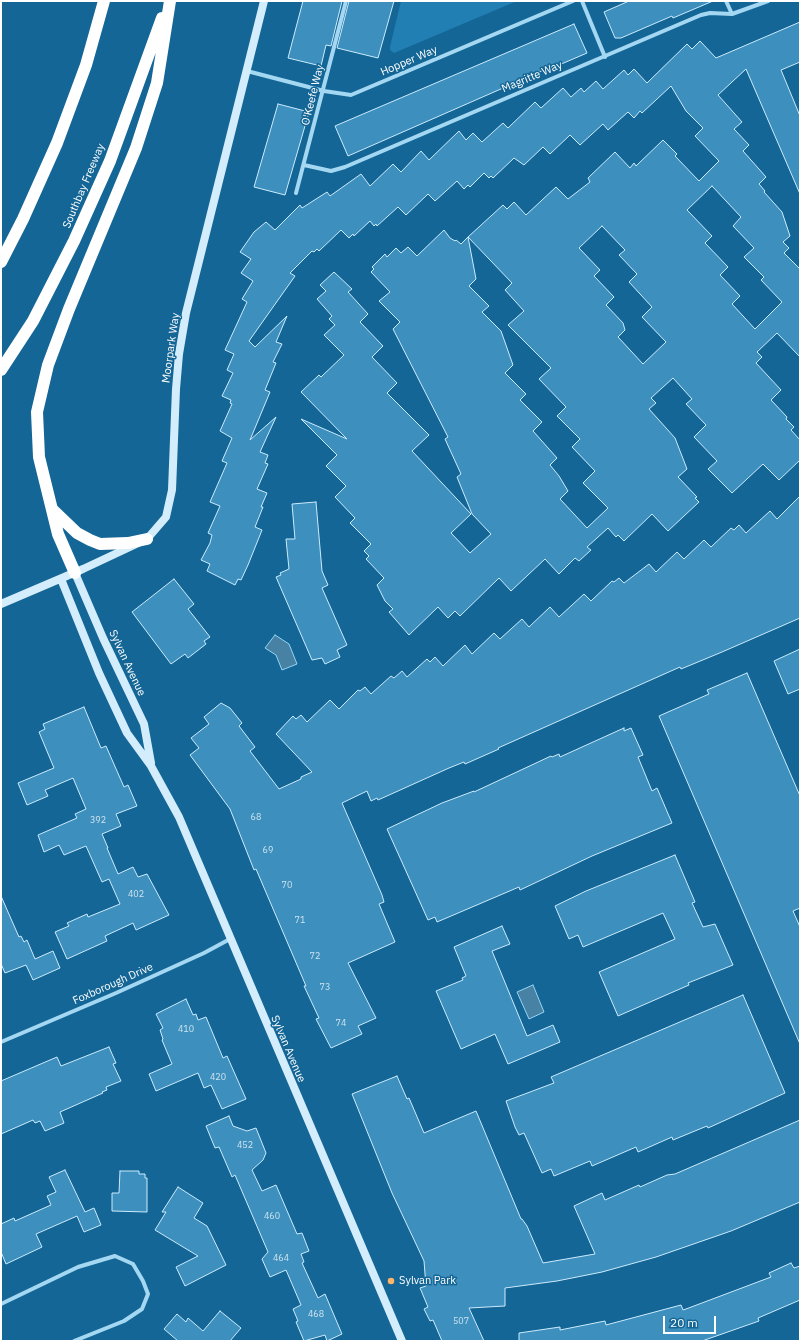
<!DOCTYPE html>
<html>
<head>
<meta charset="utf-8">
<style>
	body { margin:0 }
	#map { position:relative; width:801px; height:1342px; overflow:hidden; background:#146696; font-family:"IBM Plex Sans",sans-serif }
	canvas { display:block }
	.frame { position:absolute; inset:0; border:2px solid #fff; pointer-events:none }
	.scale { position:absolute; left:663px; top:1316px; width:53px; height:18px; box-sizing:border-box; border:2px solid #fff; border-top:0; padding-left:5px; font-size:12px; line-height:14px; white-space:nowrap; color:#fff; -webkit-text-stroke:3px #146696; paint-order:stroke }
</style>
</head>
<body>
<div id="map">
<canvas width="801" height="1342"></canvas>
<div class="frame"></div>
<div class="scale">20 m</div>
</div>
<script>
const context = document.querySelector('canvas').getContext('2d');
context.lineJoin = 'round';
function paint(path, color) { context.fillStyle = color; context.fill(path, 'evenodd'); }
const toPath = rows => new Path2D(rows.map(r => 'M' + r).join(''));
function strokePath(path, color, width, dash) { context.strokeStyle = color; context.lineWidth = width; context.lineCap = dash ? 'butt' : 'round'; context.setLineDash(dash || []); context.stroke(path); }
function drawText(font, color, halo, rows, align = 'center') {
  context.font = font + ' "IBM Plex Sans",sans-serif'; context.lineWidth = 3; context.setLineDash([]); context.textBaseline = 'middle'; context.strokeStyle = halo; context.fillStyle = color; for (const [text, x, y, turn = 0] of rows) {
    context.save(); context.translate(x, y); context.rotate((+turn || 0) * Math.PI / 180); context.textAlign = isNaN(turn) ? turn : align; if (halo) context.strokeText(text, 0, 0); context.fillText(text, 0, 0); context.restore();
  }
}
paint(toPath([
	[401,1,517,1,394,53,390,50,390,47]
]), '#227fb3');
const water = toPath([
	[275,635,289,644,297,664,282,670,276,655,265,648,275,635],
	[533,985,544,1012,529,1019,517,992,533,985]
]);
paint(water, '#4781a3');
strokePath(water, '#96d5f5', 1);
const building = toPath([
	[303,1,342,1,331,46,326,45,321,66,288,58,303,1],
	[349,1,394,1,378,58,337,48,349,1],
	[629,1,713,1,673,18,672,16,621,38,615,38,604,12,629,1],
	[800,22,800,62,781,70,800,116,800,194,746,69,718,95,742,122,734,129,749,145,743,151,766,177,759,184,765,191,764,192,782,212,790,236,783,242,789,248,784,253,800,269,800,357,777,333,757,352,762,357,756,363,781,390,771,400,787,417,786,419,794,427,791,430,800,440,800,460,779,480,763,464,732,493,708,469,717,461,694,437,706,425,686,404,692,399,673,378,651,398,656,403,649,409,675,438,687,469,678,477,697,497,695,498,699,502,668,531,652,514,624,541,618,535,616,537,608,528,587,547,591,550,579,561,575,558,559,574,545,559,511,591,499,578,460,616,455,611,448,618,438,607,409,635,389,612,393,609,385,601,377,585,384,578,366,559,369,556,364,551,371,544,350,523,355,518,335,497,346,486,326,466,337,455,301,419,347,439,301,392,319,375,321,377,344,355,324,335,335,325,329,319,332,316,317,299,326,291,320,285,334,272,352,289,348,292,368,314,360,322,383,346,372,357,397,383,387,393,429,435,412,451,471,514,451,533,470,553,491,534,472,514,457,477,461,474,445,439,448,437,393,329,400,322,379,301,390,292,371,272,374,269,372,267,385,254,387,257,396,248,401,253,408,247,417,256,444,230,450,238,455,241,456,240,461,244,468,237,476,279,469,286,489,306,482,312,501,331,513,365,505,373,526,394,520,400,542,422,533,431,557,458,550,465,559,476,568,491,560,499,587,528,608,508,583,483,595,471,572,447,580,439,557,416,566,407,539,379,551,368,508,325,524,311,505,290,512,283,468,237,503,205,507,209,514,202,526,215,556,187,568,199,590,182,588,178,615,152,630,168,634,163,636,166,663,140,677,154,675,156,699,181,719,161,695,136,703,128,686,111,671,86,642,113,640,111,634,118,628,112,608,130,603,124,580,145,570,135,550,154,543,147,524,165,514,158,493,178,491,176,489,178,484,173,470,187,468,185,464,189,457,181,435,201,428,194,406,215,398,207,377,226,376,224,374,226,370,221,354,236,353,234,349,238,341,230,319,251,317,249,314,252,312,251,290,273,295,276,249,341,255,347,287,316,276,342,282,344,273,362,276,363,265,390,270,392,250,440,276,417,260,452,268,455,265,463,268,464,257,489,267,493,261,507,263,507,255,527,262,530,248,565,241,580,238,579,235,585,207,571,210,564,201,560,210,543,212,535,208,533,220,506,210,502,227,463,222,461,232,438,220,431,232,404,230,403,231,400,222,396,233,373,227,370,234,354,225,350,247,302,242,299,253,281,241,273,251,259,240,252,254,232,266,222,275,230,300,205,302,208,327,192,330,196,361,174,370,186,393,164,401,172,421,151,429,160,459,131,466,140,473,133,482,142,503,123,508,128,535,102,541,108,563,88,571,97,581,88,584,92,596,81,603,89,624,70,628,75,634,69,647,83,687,44,692,49,700,41,716,58,800,22],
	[712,186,741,217,733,226,754,248,744,257,764,277,761,280,782,302,755,329,732,304,740,296,720,275,728,267,705,243,712,236,687,210,712,186],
	[602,226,625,250,619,255,637,274,629,282,652,307,642,317,666,342,643,364,618,337,625,330,623,323,606,305,614,297,594,276,600,270,579,248,602,226],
	[574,24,587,53,552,68,551,67,348,156,335,126,574,24],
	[278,104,309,112,285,195,254,187,278,104],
	[800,496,800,618,722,652,681,669,680,667,498,748,499,749,465,764,464,762,449,768,378,800,377,798,371,801,367,791,342,803,382,895,384,902,379,904,395,942,348,963,376,1018,358,1026,362,1034,331,1048,316,1019,319,1018,304,986,306,986,256,869,254,870,230,809,190,755,199,748,191,738,209,724,204,717,221,703,230,708,242,723,239,726,255,747,250,751,279,789,301,779,301,777,312,772,276,734,293,716,296,719,301,715,307,722,330,700,339,709,358,690,360,691,365,687,371,694,391,676,394,678,402,671,407,677,427,659,430,662,435,657,443,666,465,645,472,654,494,633,500,639,522,619,529,627,550,607,559,617,584,594,591,601,612,581,614,582,619,578,624,583,649,564,656,572,677,552,684,559,704,540,711,547,731,528,734,530,739,525,746,533,770,511,777,519,800,496],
	[316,502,322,571,328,585,322,588,347,645,337,650,340,657,325,664,322,658,312,660,276,577,281,575,280,573,289,569,286,539,295,539,292,504,316,502],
	[174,579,194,604,188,609,210,637,204,641,206,644,188,658,185,654,171,664,132,612,174,579],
	[800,649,800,689,788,694,774,661,800,649],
	[747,673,800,796,800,908,793,911,800,927,800,1044,659,716,709,694,707,690,747,673],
	[84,707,101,748,106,746,124,787,128,785,137,806,116,814,121,826,102,834,108,848,107,848,118,874,133,867,138,877,147,874,169,915,136,930,133,923,105,936,107,941,67,959,55,932,69,926,67,923,87,914,88,917,120,904,109,879,102,882,86,846,64,855,59,845,44,852,38,835,77,818,75,814,86,809,73,778,45,790,48,796,27,805,18,783,54,768,39,732,45,729,43,724,84,707],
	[624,728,624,731,631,728,643,755,638,757,652,791,657,788,672,823,592,856,520,890,519,887,437,922,435,917,428,920,387,829,442,803,474,791,474,792,551,756,552,757,559,754,560,757,624,728],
	[675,855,695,902,692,903,703,927,715,924,733,965,688,983,689,985,618,1016,599,972,675,939,663,913,583,947,578,935,569,939,555,906,586,891,675,855],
	[1,896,19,937,21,936,24,942,27,940,35,959,53,951,60,968,33,980,26,965,5,973,1,964,1,896],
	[502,926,510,944,492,951,527,1036,553,1025,560,1042,508,1064,495,1034,461,1049,436,991,463,980,462,978,466,976,454,947,502,926],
	[743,995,785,1093,708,1128,707,1126,673,1140,672,1137,638,1152,636,1147,592,1166,590,1161,554,1176,551,1169,542,1173,524,1133,519,1135,515,1127,506,1101,554,1083,551,1077,743,995],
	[186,999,193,1015,196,1014,198,1020,206,1017,223,1058,227,1056,246,1099,222,1109,211,1085,204,1088,198,1073,156,1091,149,1074,172,1064,162,1040,163,1039,160,1030,163,1028,156,1014,186,999],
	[109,1047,116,1063,113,1064,121,1081,106,1087,107,1090,102,1092,103,1093,60,1112,64,1123,45,1131,40,1121,35,1123,33,1120,1,1134,1,1081,57,1057,61,1066,109,1047],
	[397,1076,407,1099,409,1098,424,1133,476,1111,521,1219,522,1219,527,1226,543,1263,595,1254,574,1206,602,1193,605,1200,639,1185,640,1187,667,1175,675,1174,800,1120,800,1202,731,1231,656,1257,602,1272,557,1281,505,1288,505,1306,469,1308,484,1341,442,1341,433,1320,430,1321,424,1309,428,1307,420,1288,426,1286,424,1261,392,1193,352,1094,397,1076],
	[229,1116,233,1126,247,1131,256,1128,266,1153,263,1160,252,1170,262,1191,276,1185,297,1234,302,1233,309,1251,301,1254,304,1262,302,1263,318,1298,325,1294,342,1334,327,1341,325,1335,304,1341,296,1322,298,1321,293,1309,301,1305,286,1270,270,1277,262,1259,268,1252,235,1175,232,1177,219,1147,215,1148,206,1126,229,1116],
	[65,1170,85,1212,94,1208,101,1225,84,1232,77,1216,36,1234,42,1247,6,1264,1,1252,1,1224,14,1218,15,1221,51,1205,47,1196,56,1192,49,1177,65,1170],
	[120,1171,139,1171,139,1174,145,1174,145,1178,147,1178,147,1212,112,1211,112,1193,119,1193,120,1171],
	[178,1187,203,1203,194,1218,207,1226,226,1265,185,1286,176,1267,198,1256,155,1230,166,1212,162,1212,178,1187],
	[791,1263,794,1268,800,1266,800,1300,758,1318,759,1321,702,1341,519,1341,519,1333,560,1327,560,1330,605,1321,606,1325,681,1305,683,1310,686,1309,771,1277,769,1273,791,1263],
	[220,1311,241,1328,230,1341,178,1341,164,1329,177,1314,186,1322,188,1318,203,1331,220,1311]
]);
paint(building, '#3d8fbe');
strokePath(building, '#ccebfd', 1);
strokePath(toPath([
	[582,1,605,57],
	[726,1,732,14],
	[247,71,324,91,351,95,573,1],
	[304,165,331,171,345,167,701,15,710,13,732,14,768,1],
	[296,193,346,1],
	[1,1042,116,993,204,953,230,939],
	[1,1304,78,1267,115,1256,133,1264,143,1281,148,1294,142,1309,124,1321,74,1341]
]), '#a4d7f2', 4);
strokePath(toPath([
	[75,573,103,638,144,724,151,763],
	[61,579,99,673,127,733,151,766,179,817,402,1341],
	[1,604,83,569,147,539,166,517,172,490,176,389,179,354,186,313,264,1]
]), '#d3edfc', 8);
strokePath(toPath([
	[1,262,23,219,57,143,86,65,104,1],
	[1,370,33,321,74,241,110,161,162,18],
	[53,510,77,533,90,540,100,544,128,543,147,539],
	[75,573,58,534,39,457,37,412,48,365,69,309,136,148,157,83,170,1]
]), '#fff', 12);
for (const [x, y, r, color] of [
	[391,1281,4,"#ffb565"]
]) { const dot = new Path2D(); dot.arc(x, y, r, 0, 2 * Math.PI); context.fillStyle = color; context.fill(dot); strokePath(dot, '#146696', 1.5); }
drawText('9px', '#cee3ef', null, [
	["68",256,817],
	["392",98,820],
	["69",268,850],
	["70",287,885],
	["402",136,894],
	["71",300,920],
	["72",315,956],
	["73",325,987],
	["74",341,1023],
	["410",186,1029],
	["420",218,1077],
	["452",245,1145],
	["460",272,1216],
	["464",281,1258],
	["468",316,1314],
	["507",461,1321]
]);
drawText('11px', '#fff', '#146696', [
	["Hopper Way",409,61,-23],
	["Magritte Way",532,77,-23],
	["O'Keefe Way",313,95,-76],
	["Southbay Freeway",84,186,-67],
	["Moorpark Way",171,348,-82],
	["Sylvan Avenue",127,663,65],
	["Foxborough Drive",113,984,-24],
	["Sylvan Avenue",288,1049,67]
]);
drawText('11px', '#fff', '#146696', [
	["Sylvan Park",399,1281]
], 'left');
</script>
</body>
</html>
